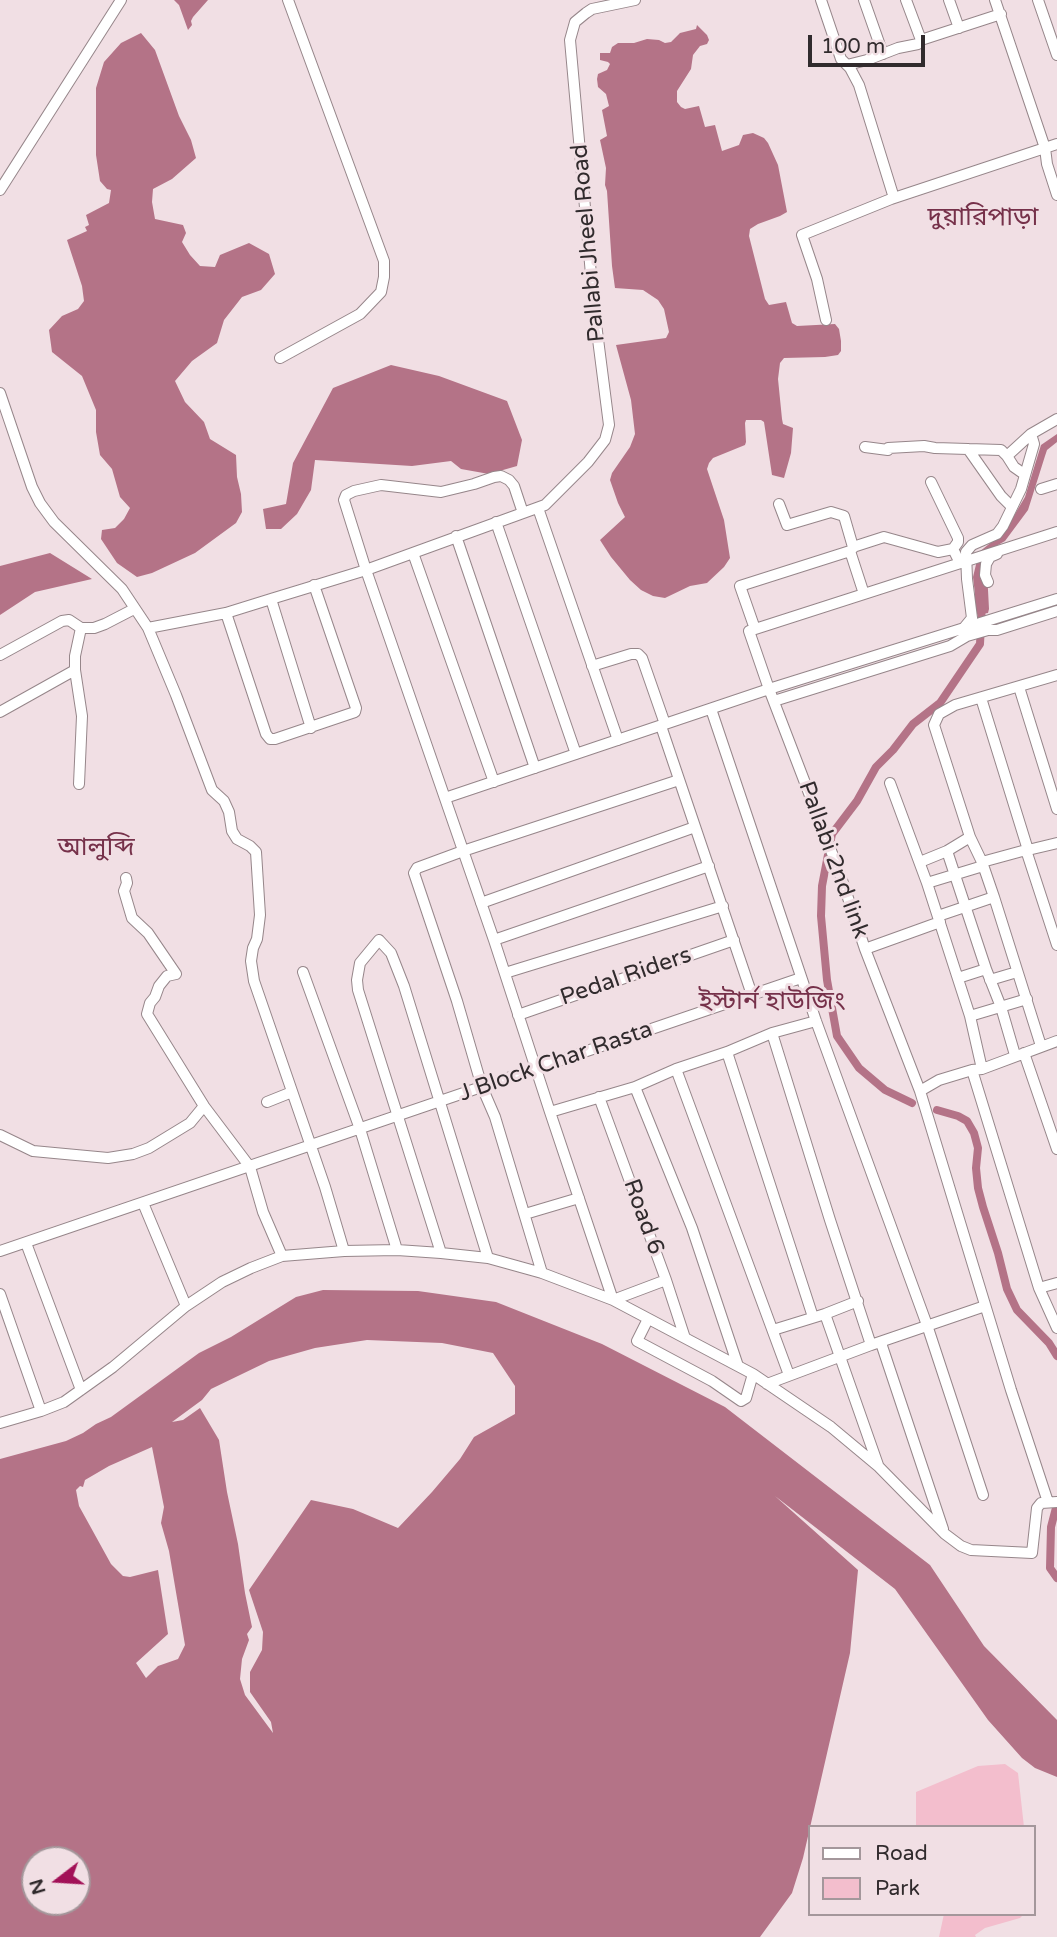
<!DOCTYPE html>
<html>
<head>
<meta charset="utf-8">
<style>
	body { margin:0 }
	#map { position:relative; width:1057px; height:1937px; overflow:hidden; background:#f1dfe4; font-family:"Varela Round",sans-serif }
	canvas { display:block }
	.legend { position:absolute; left:808px; top:1825px; width:228px; height:91px; box-sizing:border-box; background:#f1dfe4; border:2px solid #a4979b; margin:0; padding:9px 12px; list-style:none; font-size:21px; color:#312b2d }
	.legend li { display:flex; align-items:center; gap:14px; height:35px }
	.legend b { width:35px; border:2px solid #a4979b }
	.north { position:absolute; left:21px; top:1846px; width:70px; height:70px; box-sizing:border-box; background:#f1dfe4; border:2px solid #a4979b; border-radius:50%; rotate:253deg; font-size:19px; font-weight:700; line-height:28px; text-align:center; color:#312b2d }
	.north::after { content:''; display:block; margin:auto; width:24px; height:32px; background:#a21157; clip-path:polygon(50% 0,100% 100%,50% 72%,0 100%) }
	.scale { position:absolute; left:808px; top:35px; width:117px; height:32px; box-sizing:border-box; border:4px solid #312b2d; border-top:0; padding-left:9px; font-size:21px; line-height:24px; white-space:nowrap; color:#312b2d; -webkit-text-stroke:5px #f1dfe4; paint-order:stroke }
</style>
</head>
<body>
<div id="map">
<canvas width="1057" height="1937"></canvas>
<ul class="legend">
<li><b style="height:9px;background:#fff"></b>Road</li>
<li><b style="height:19px;background:#f3becd"></b>Park</li>
</ul>
<div class="north">N</div>
<div class="scale">100 m</div>
</div>
<script>
const context = document.querySelector('canvas').getContext('2d');
context.lineJoin = 'round';
function paint(path, color) { context.fillStyle = color; context.fill(path, 'evenodd'); }
const toPath = rows => new Path2D(rows.map(r => 'M' + r).join(''));
function strokePath(path, color, width, dash) { context.strokeStyle = color; context.lineWidth = width; context.lineCap = dash ? 'butt' : 'round'; context.setLineDash(dash || []); context.stroke(path); }
function drawText(font, color, halo, rows, align = 'center') {
  context.font = font + ' "Varela Round","Noto Sans Bengali",sans-serif'; context.lineWidth = 6; context.setLineDash([]); context.textBaseline = 'middle'; context.strokeStyle = halo; context.fillStyle = color; for (const [text, x, y, turn = 0] of rows) {
    context.save(); context.translate(x, y); context.rotate((+turn || 0) * Math.PI / 180); context.textAlign = isNaN(turn) ? turn : align; if (halo) context.strokeText(text, 0, 0); context.fillText(text, 0, 0); context.restore();
  }
}
paint(toPath([
	[1005,1764,1018,1773,1024,1827,916,1827,916,1792,978,1766],
	[944,1914,1024,1914,1020,1918,985,1928,975,1935,976,1937,939,1937]
]), '#f3becd');
paint(toPath([
	[174,0,208,0,193,17,191,21,192,25,188,30,179,5],
	[697,25,707,35,709,40,707,44,700,46,693,55,691,69,677,91,677,102,681,107,685,109,699,106,705,127,715,125,722,151,739,145,743,135,753,133,764,138,768,143,778,165,787,212,780,216,758,224,750,229,749,236,765,299,769,305,786,302,792,323,797,326,835,324,839,329,841,341,841,351,838,355,825,357,784,358,780,363,778,379,782,419,783,424,793,428,791,453,784,478,772,475,764,422,761,420,746,420,745,423,746,442,745,445,713,458,709,463,707,469,724,520,730,558,724,567,707,583,690,586,665,598,653,596,641,590,630,580,611,557,600,540,625,517,618,503,610,480,612,473,630,447,635,434,631,400,616,345,666,338,669,332,664,309,658,300,643,290,615,288,612,266,607,191,605,185,606,168,600,140,607,136,602,110,609,106,606,94,598,87,597,79,598,74,607,70,610,64,608,62,600,60,600,53,610,53,612,47,618,43,634,43,647,39,659,40,665,43,671,42,680,33,696,29],
	[141,33,155,50,179,116,191,140,196,158,172,179,153,189,152,202,155,219,183,225,186,233,182,242,190,255,200,266,215,267,220,255,249,243,269,254,275,274,261,290,242,297,224,320,217,343,192,361,175,381,185,402,204,422,210,439,236,455,237,477,241,494,242,512,236,523,195,553,152,573,137,577,117,563,101,539,102,530,115,528,124,519,130,508,120,497,112,469,100,455,96,432,96,410,82,376,52,352,49,330,62,316,78,309,84,301,82,286,67,240,87,231,85,227,89,225,86,215,109,203,111,190,107,189,100,181,96,155,96,88,104,62,121,43],
	[391,365,439,376,507,401,522,440,517,466,489,474,461,469,451,461,412,466,315,460,311,490,297,514,281,529,266,529,263,509,286,504,293,463,333,388],
	[1057,434,1057,442,1047,450,1045,456,1028,510,1005,541,986,552,989,609,988,613,974,615,975,594,973,577,979,552,998,537,1012,519,1025,497,1041,445],
	[50,553,92,579,35,592,0,615,0,566],
	[323,1290,418,1291,496,1302,602,1344,725,1407,930,1565,984,1646,1057,1720,1057,1777,1035,1768,1022,1758,988,1720,895,1589,775,1496,858,1570,850,1653,803,1858,792,1893,760,1937,0,1937,0,1459,66,1441,83,1433,96,1424,111,1417,199,1353,231,1337,296,1297],
	[367,1340,442,1343,493,1353,515,1386,515,1414,474,1437,460,1459,432,1492,398,1528,353,1509,311,1500,249,1590,263,1632,262,1650,250,1672,250,1692,271,1722,273,1733,245,1695,240,1679,242,1659,249,1640,247,1634,252,1627,245,1593,238,1544,227,1492,219,1440,200,1408,183,1420,172,1422,202,1400,211,1389,269,1361,315,1348],
	[152,1447,164,1507,161,1523,169,1551,185,1645,178,1659,158,1666,146,1678,136,1663,168,1634,158,1570,130,1577,123,1576,111,1564,79,1506,76,1490,80,1486,83,1487,85,1480,109,1466],
	[35,1860,77,1860,77,1902,35,1902]
]), '#b47387');
strokePath(toPath([
	[912,1103,885,1090,859,1068,837,1036,827,980,821,916,822,886,832,834,857,801,876,767,893,750,913,724,940,703,980,644,982,604],
	[937,1110,958,1116,967,1121,974,1133,978,1148,976,1168,978,1188,983,1207,998,1253,1007,1289,1017,1310,1049,1343,1057,1356],
	[1057,1504,1051,1527,1050,1568,1057,1578]
]), '#b47387', 8);
const minor = toPath([
	[821,0,841,59,850,68,859,85,894,198],
	[864,0,883,54],
	[906,0,921,40],
	[949,0,959,28],
	[995,0,1045,148,1047,164,1057,195],
	[1038,0,1057,55],
	[847,65,867,60,898,48,918,44,921,40,1001,14],
	[0,190,121,0],
	[826,320,817,279,802,235,891,199,1057,144],
	[280,358,360,314,381,292,384,277,384,261,288,0],
	[0,393,32,487,40,503,54,522,122,589,148,628,176,695,212,790,224,801,229,812,232,831,237,839,250,846,256,852,260,915,257,939,253,948,251,961,254,981,325,1187,344,1251],
	[865,447,888,450,888,448,924,446,935,448,1001,450,1007,456],
	[968,449,1001,496,1012,507],
	[1024,474,1014,467,1007,456,1031,434,1057,419],
	[931,482,958,538,958,542,953,549],
	[1041,489,1057,484],
	[779,504,787,525,831,512,844,516,853,547,884,537,938,552,953,549,960,563],
	[538,508,618,740],
	[523,513,514,486,509,480,501,476,494,477,474,484,441,492,381,485,354,491,346,495,344,500,366,570,494,940,550,1112,613,1300],
	[496,522,576,754],
	[456,536,535,768],
	[853,548,850,551,864,594],
	[413,553,494,782],
	[988,582,985,575,986,564,990,557,997,554],
	[271,599,311,728],
	[226,613,266,734,270,739,275,739,355,712,356,708,314,585],
	[148,628,226,613,271,599,366,570,545,505,588,462,605,440,609,425,594,308,570,40,575,22,586,13,592,9,635,0],
	[755,629,740,586,850,551],
	[963,629,972,618,967,579,966,552,972,545,997,534,1003,526,1021,489,1034,444,1031,434],
	[0,655,62,621,69,620,81,628,94,628,105,624,134,609],
	[592,666,631,654,638,654,642,658,665,724],
	[1019,687,1057,809],
	[981,698,1028,850,1026,850,1057,945],
	[774,701,950,646,967,636,988,630,997,630,1057,611],
	[711,709,816,1021,927,1325,983,1495],
	[0,712,75,670],
	[661,726,752,995],
	[890,783,927,883],
	[79,784,82,716,75,670,75,656,81,628],
	[445,798,769,689,1057,599],
	[1028,850,1057,843],
	[947,851,986,969],
	[920,862,947,851,970,837],
	[982,862,1026,850],
	[126,878,127,883,124,891,132,918,148,933,176,974,167,976,159,986,155,997,150,1003,147,1014,204,1106,250,1167,263,1212,282,1256],
	[481,903,695,827],
	[938,916,994,897],
	[494,940,709,866],
	[865,949,940,922],
	[303,972,360,1129,397,1250],
	[505,973,723,906],
	[958,978,986,969,1001,1007,1015,1055],
	[990,980,1017,972],
	[518,1015,734,940],
	[970,1016,1027,999],
	[772,1033,830,1220,871,1345],
	[1041,1046,994,897,982,862,970,837,934,725,939,714,955,705,1057,675],
	[727,1052,813,1317],
	[1024,1053,1057,1149],
	[676,1069,789,1375],
	[982,1069,970,1016,927,883,983,866],
	[972,1070,1039,1288,1057,1328],
	[635,1087,692,1228,738,1366],
	[920,1091,939,1080,972,1070,982,1069,1057,1041],
	[599,1097,666,1280,685,1338],
	[267,1102,292,1092],
	[550,1112,635,1087,676,1069,727,1052,772,1033,816,1021],
	[0,1135,33,1151,108,1158,133,1154,149,1148,190,1123,204,1106],
	[143,1203,186,1306],
	[525,1214,579,1198],
	[26,1243,81,1390],
	[0,1251,801,978],
	[441,1253,358,990,357,980,360,963,379,940,391,953,404,986,488,1258],
	[542,1273,495,1117,482,1087,457,1001,414,873,417,868,463,851,679,780],
	[1039,1288,1057,1283],
	[0,1294,41,1411],
	[613,1300,666,1280],
	[825,1314,878,1465],
	[648,1319,637,1341,712,1381,741,1401,746,1398,753,1374],
	[773,1330,825,1314,858,1301],
	[881,1343,943,1529],
	[767,1384,871,1345,985,1306],
	[0,1423,41,1411,64,1402,113,1367,186,1306,222,1282,251,1268,282,1256,344,1251,397,1250,441,1253,488,1258,542,1273,613,1300,753,1374,831,1427,879,1467,945,1534,961,1546,971,1550,1032,1553,1037,1508,1041,1503,1057,1502],
	[1048,1502,1011,1390,920,1091,865,949,840,874,769,689,749,631,1057,532]
]);
strokePath(minor, '#96868a', 12);
strokePath(minor, '#fff', 10);
drawText('23px', '#312b2d', '#f1dfe4', [
	["Pallabi Jheel Road",589,243,-95],
	["Pallabi 2nd link",833,860,70],
	["Pedal Riders",626,977,-19],
	["J Block Char Rasta",556,1062,-19],
	["Road 6",643,1217,70]
]);
drawText('26px', '#76314a', '#f1dfe4', [
	["দুয়ারিপাড়া",983,218],
	["আলুব্দি",96,848],
	["ইস্টার্ন হাউজিং",772,1002]
]);
</script>
</body>
</html>
